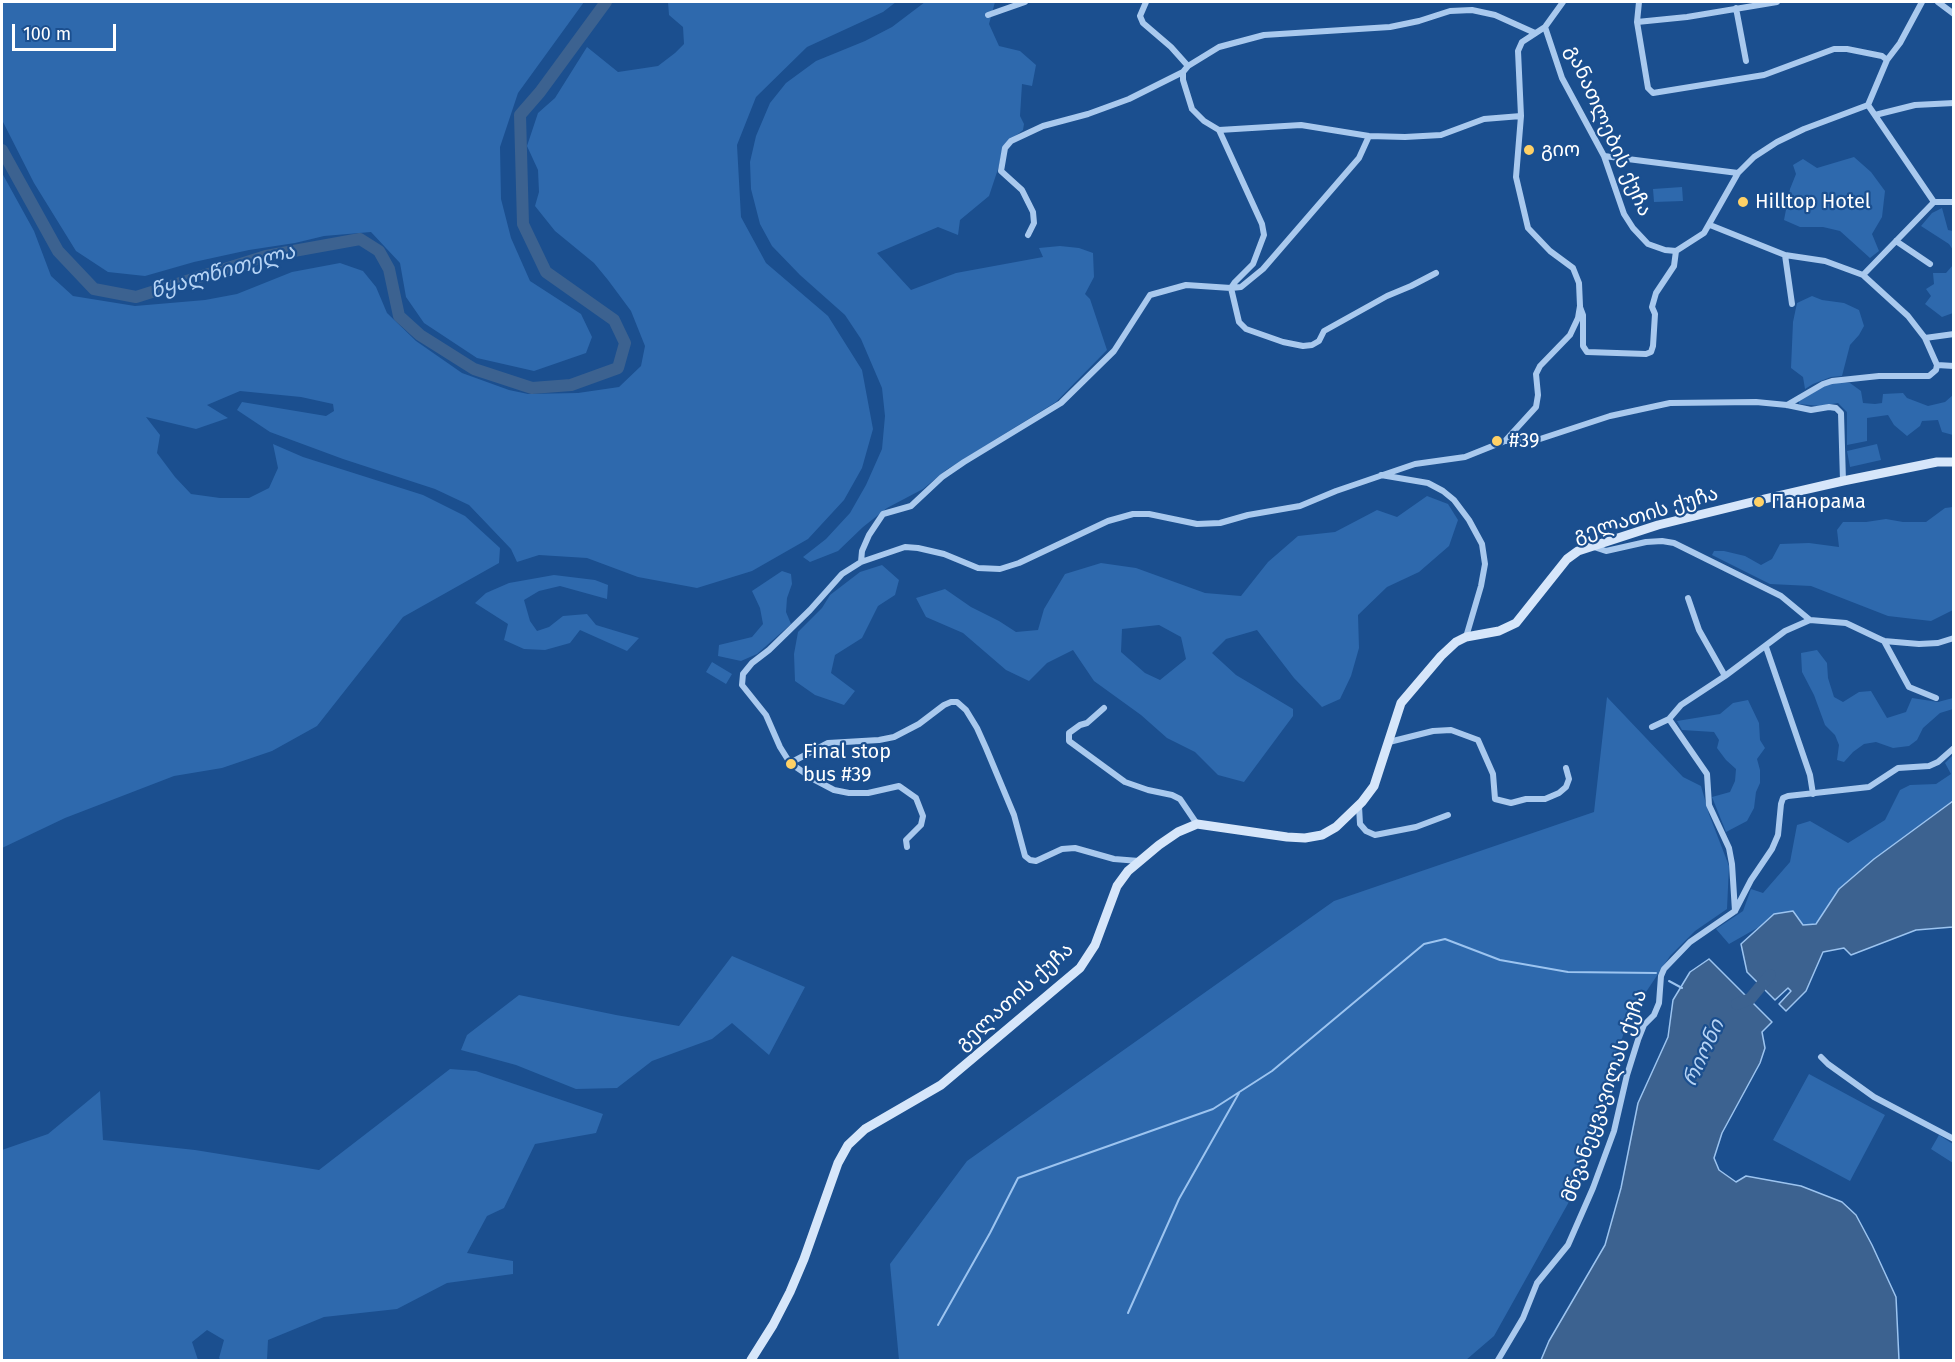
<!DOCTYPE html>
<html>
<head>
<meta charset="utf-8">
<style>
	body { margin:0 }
	#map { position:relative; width:1955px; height:1362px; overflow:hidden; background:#1b4f8f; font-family:"Fira Sans",sans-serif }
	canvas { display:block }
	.frame { position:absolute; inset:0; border:3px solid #fff; pointer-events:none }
	.scale { position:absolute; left:12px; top:24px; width:104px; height:27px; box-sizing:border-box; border:3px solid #fff; border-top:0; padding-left:8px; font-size:18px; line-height:21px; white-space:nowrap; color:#fff; -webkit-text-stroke:4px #1b4f8f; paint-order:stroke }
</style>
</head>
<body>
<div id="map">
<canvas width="1955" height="1362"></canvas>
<div class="frame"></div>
<div class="scale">100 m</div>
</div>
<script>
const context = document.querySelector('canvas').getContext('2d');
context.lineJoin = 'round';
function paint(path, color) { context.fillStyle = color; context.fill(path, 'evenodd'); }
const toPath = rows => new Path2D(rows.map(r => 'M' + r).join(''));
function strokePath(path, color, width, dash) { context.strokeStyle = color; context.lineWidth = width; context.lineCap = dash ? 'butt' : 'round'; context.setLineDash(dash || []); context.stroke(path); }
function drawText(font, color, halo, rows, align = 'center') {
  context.font = font + ' "Fira Sans","Noto Sans Georgian",sans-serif'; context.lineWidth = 4.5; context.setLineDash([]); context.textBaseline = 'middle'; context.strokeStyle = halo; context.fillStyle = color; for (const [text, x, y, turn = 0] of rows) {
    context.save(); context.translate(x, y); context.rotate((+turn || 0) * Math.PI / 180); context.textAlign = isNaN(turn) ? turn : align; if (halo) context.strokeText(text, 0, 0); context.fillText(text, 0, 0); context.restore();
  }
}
paint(toPath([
	[2,2,584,2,518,93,500,147,501,199,511,238,530,281,581,314,592,337,586,353,534,371,477,358,424,323,406,297,400,263,371,232,324,236,295,243,249,250,194,262,145,276,108,272,76,251,34,183,2,120],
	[668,2,896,2,883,12,807,47,756,97,737,145,741,217,766,263,828,316,862,370,873,429,862,468,844,500,808,539,752,571,697,588,638,577,587,558,539,555,517,562,511,549,469,505,435,489,343,459,270,432,237,410,242,402,326,416,334,411,333,404,301,397,240,391,207,405,228,418,196,429,146,417,160,435,157,453,175,477,191,494,220,498,249,498,269,488,278,468,273,444,303,457,423,495,465,516,500,548,499,563,403,617,317,726,272,751,222,768,174,776,65,818,2,848,2,173,34,231,51,276,73,296,135,306,205,300,237,294,292,272,340,263,363,271,376,287,387,313,416,341,462,373,509,390,528,394,578,393,619,387,641,366,645,346,631,311,608,280,594,263,555,231,535,206,539,192,538,170,527,146,538,113,555,98,587,47,618,72,658,66,675,53,684,44,683,27,669,15],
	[925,2,995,2,989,24,999,46,1020,51,1036,65,1032,86,1022,84,1020,116,1024,124,1023,130,1003,146,999,166,989,196,960,220,958,235,938,227,877,253,911,290,956,273,1043,257,1039,248,1060,246,1079,248,1093,253,1094,277,1085,294,1090,299,1107,350,1056,402,946,470,923,489,887,508,863,527,838,551,810,562,803,557,826,539,850,513,866,485,882,449,885,416,882,388,861,339,845,315,800,275,772,246,760,224,751,189,750,162,756,136,770,103,786,83,816,61,865,41,892,27],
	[1854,157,1871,172,1885,191,1882,217,1872,234,1879,251,1870,258,1840,231,1823,227,1800,227,1784,220,1790,189,1796,174,1793,165,1803,159,1817,168],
	[1682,187,1683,201,1654,202,1653,189],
	[1942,208,1948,230,1953,231,1953,250,1949,244,1921,226,1932,213],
	[1953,265,1953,313,1942,317,1925,304,1931,296,1926,289,1934,284,1933,273,1946,273],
	[1812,296,1822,300,1844,303,1859,310,1864,326,1859,335,1850,345,1842,376,1831,377,1813,384,1805,389,1803,377,1791,368,1793,322,1797,303],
	[1841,382,1850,383,1861,391,1863,403,1875,404,1882,403,1883,394,1903,393,1907,398,1928,406,1945,402,1953,395,1953,435,1942,432,1938,420,1922,421,1920,426,1907,436,1894,425,1888,415,1867,418,1867,441,1847,445,1847,412,1838,403,1820,406,1799,404,1799,401,1826,385],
	[1877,444,1881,460,1850,467,1847,451],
	[1427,496,1448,504,1458,520,1449,546,1419,572,1387,587,1358,615,1359,648,1351,676,1340,699,1322,707,1294,678,1257,630,1226,639,1212,653,1236,675,1293,709,1293,716,1244,782,1218,775,1195,752,1167,738,1141,715,1094,681,1073,650,1047,663,1029,681,1006,670,963,633,926,617,916,598,945,589,971,607,999,621,1016,632,1038,630,1044,609,1065,574,1101,563,1136,568,1205,593,1241,596,1268,562,1298,536,1335,532,1377,510,1397,517],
	[1159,625,1181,637,1186,659,1160,680,1145,673,1121,652,1122,629],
	[1953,507,1953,610,1931,621,1888,616,1811,586,1770,584,1712,555,1714,551,1724,551,1745,556,1761,565,1772,559,1780,544,1809,543,1839,547,1837,530,1843,522,1866,522,1886,519,1903,522,1926,522,1945,508],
	[882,565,899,580,895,595,878,606,862,638,835,655,831,673,855,691,844,705,815,695,795,681,794,654,798,632,822,608,830,595,860,572],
	[782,571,791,574,792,584,787,598,786,612,791,624,757,654,741,661,718,656,719,645,752,637,763,624,760,608,752,591],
	[554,575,595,580,608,585,607,599,560,586,539,591,524,600,530,621,537,631,549,627,563,616,587,614,596,625,639,638,627,651,580,630,570,643,545,650,524,649,504,640,508,624,475,603,486,593,509,583],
	[1817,650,1827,663,1828,678,1834,697,1843,702,1859,692,1871,691,1887,718,1906,712,1912,698,1938,702,1953,698,1953,709,1940,713,1923,728,1917,740,1909,746,1893,748,1876,742,1864,744,1853,752,1844,762,1837,760,1839,745,1835,735,1825,725,1814,695,1802,672,1801,653],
	[712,662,732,674,726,684,706,672],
	[1607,697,1683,777,1701,786,1709,814,1729,866,1727,909,1695,931,1670,956,1628,1019,1575,1191,1494,1336,1466,1360,899,1360,890,1264,967,1161,1334,901,1594,812],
	[1748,700,1759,723,1760,740,1765,748,1757,759,1760,770,1760,783,1756,792,1754,808,1747,821,1726,832,1712,797,1730,792,1735,781,1736,769,1726,760,1717,748,1719,740,1714,732,1682,730,1677,721,1720,714,1733,703],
	[1953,755,1953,801,1839,889,1816,924,1803,925,1774,914,1759,927,1729,944,1716,929,1743,911,1751,889,1763,893,1790,862,1797,825,1810,821,1848,843,1885,820,1900,790,1910,785,1936,784,1951,774,1945,763],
	[732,956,805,987,769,1055,732,1023,712,1039,652,1061,617,1088,576,1089,516,1065,461,1050,467,1035,519,995,616,1015,679,1026],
	[450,1069,476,1071,603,1114,596,1133,535,1144,504,1208,487,1216,467,1253,513,1261,513,1274,447,1283,397,1309,324,1317,268,1340,267,1360,221,1360,219,1358,224,1340,207,1330,192,1342,198,1360,2,1360,2,1150,48,1134,100,1091,103,1140,195,1150,319,1170],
	[1809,1074,1885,1115,1850,1181,1773,1140],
	[1939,1135,1953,1144,1953,1163,1931,1149]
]), '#2e69ad');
const water = toPath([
	[1953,801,1953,927,1916,930,1851,955,1844,948,1823,952,1806,991,1786,1011,1779,1004,1791,991,1788,988,1775,1000,1747,972,1741,944,1774,914,1793,911,1803,925,1816,924,1839,889,1874,859,1953,801],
	[1709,959,1772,1022,1762,1032,1765,1048,1760,1063,1722,1133,1714,1158,1719,1170,1736,1182,1746,1176,1801,1186,1842,1202,1856,1215,1872,1245,1896,1297,1899,1360,1541,1360,1549,1341,1605,1245,1621,1188,1638,1103,1668,1037,1673,1000,1690,972,1709,959]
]);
paint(water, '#3c6290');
strokePath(water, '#9cc4f0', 1.5);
strokePath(toPath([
	[1669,981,1682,988],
	[1128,1313,1179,1199,1239,1093],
	[938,1325,990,1233,1018,1178,1213,1109,1272,1071,1424,944,1445,939,1500,960,1568,972,1656,973]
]), '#9cc4f0', 2);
strokePath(toPath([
	[2,150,58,251,94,289,136,297,266,256,360,239,379,251,389,269,399,316,420,335,474,369,532,388,571,385,618,368,625,343,614,320,546,272,523,224,520,115,540,92,606,2],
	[1737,1004,1750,999,1770,975]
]), '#3c6290', 12);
strokePath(toPath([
	[1146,2,1140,16,1143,23,1171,47,1188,66],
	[1639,2,1637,22,1648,88,1653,93,1764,75,1834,49,1847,49,1882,56,1887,60],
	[1938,2,1954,14],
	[1736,8,1746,61],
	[988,15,1025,2],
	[1637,22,1687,17,1777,2],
	[1545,27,1562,78,1604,156,1624,214,1633,228,1648,244,1665,250,1676,251,1704,233,1738,173,1754,157,1777,142,1804,129,1868,105,1887,60,1900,43,1922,2],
	[1868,105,1934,202],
	[1875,115,1915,105,1954,103],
	[1219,130,1301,125,1369,136,1405,137,1441,135,1484,119,1521,116],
	[1604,156,1738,173],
	[1710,225,1785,255,1825,261,1863,275,1908,316,1925,338,1937,365,1936,370,1929,376,1879,376,1832,381,1823,384,1787,405],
	[1028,235,1034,223,1033,212,1022,190,1001,171,1005,148,1011,141,1043,126,1088,114,1129,99,1183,72],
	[1896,241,1930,264],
	[1785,255,1792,304],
	[1863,275,1934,202,1954,202],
	[1231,288,1235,282,1253,264,1264,235,1262,224,1219,130,1204,121,1192,109,1183,80,1183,72,1188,66,1219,47,1264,35,1390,27,1419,21,1450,11,1472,10,1495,15,1535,33],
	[1231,288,1239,322,1246,329,1283,342,1303,346,1312,345,1319,341,1324,331,1387,296,1411,286,1436,273],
	[1580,307,1583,315,1583,346,1587,352,1646,354,1651,352,1653,346,1655,314,1652,307,1656,293,1674,266,1676,251],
	[1925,338,1954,334],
	[1937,365,1954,366],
	[1505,441,1537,440,1610,416,1670,403,1756,402,1787,405,1811,410,1829,407,1836,408,1841,413,1843,481],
	[1381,475,1428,483,1443,491,1454,500,1469,520,1482,544,1485,564,1481,586,1466,637],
	[1594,547,1606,551,1646,542,1662,541,1674,543,1781,596,1810,620],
	[861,562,862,551,869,535,883,514,911,506,942,477,964,462,1061,403,1114,351,1150,295,1186,285,1231,288,1241,287,1263,269,1359,158,1369,136],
	[1688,598,1699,630,1725,676],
	[1884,641,1909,687,1936,698],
	[1766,647,1810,775,1813,794],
	[1104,708,1087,723,1080,725,1069,733,1069,741,1125,782,1148,790,1172,795,1180,799,1197,824],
	[1669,719,1707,774,1709,805,1729,848,1732,864,1735,911],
	[1652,727,1669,719,1681,705,1725,676,1785,631,1810,620,1846,623,1884,641,1919,644,1938,643,1954,638],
	[1389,742,1433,731,1451,730,1478,740,1493,774,1495,799,1511,803,1526,799,1545,799,1559,793,1566,787,1569,779,1566,768],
	[790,763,828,743,879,740,894,737,919,724,944,705,951,702,957,702,966,710,977,728,986,748,1014,815,1025,856,1030,860,1036,861,1062,849,1075,848,1114,859,1139,861],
	[1359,806,1360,824,1366,831,1375,835,1416,827,1448,815],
	[907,847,906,840,921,825,923,816,916,798,899,786,868,793,849,793,834,790,815,780,790,763,780,747,766,715,742,685,743,674,752,663,769,650,810,610,842,574,861,562,905,547,918,548,944,554,978,568,1000,569,1019,563,1108,521,1133,514,1149,514,1197,524,1220,523,1248,515,1300,506,1336,491,1415,464,1465,457,1505,441,1536,407,1538,395,1536,374,1540,366,1570,335,1578,318,1580,306,1579,283,1573,268,1550,251,1528,228,1516,177,1521,116,1518,51,1522,42,1545,27,1563,2],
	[1821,1057,1828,1064,1874,1097,1954,1139],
	[1498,1360,1523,1318,1537,1283,1568,1245,1593,1188,1614,1131,1627,1075,1638,1040,1644,1025,1654,1015,1659,1003,1661,976,1664,969,1690,942,1735,911,1751,880,1772,849,1778,835,1781,804,1783,798,1788,796,1869,787,1898,768,1929,766,1938,762,1954,748]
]), '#a9c9ee', 6);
strokePath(toPath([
	[751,1360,773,1325,790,1292,804,1259,838,1163,848,1145,865,1129,941,1085,1080,968,1095,945,1117,886,1128,871,1159,845,1178,832,1197,824,1287,837,1305,838,1322,835,1336,827,1362,802,1374,786,1401,703,1441,656,1456,642,1466,637,1499,631,1516,623,1567,559,1578,551,1658,525,1760,500,1843,481,1937,462,1954,462]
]), '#d6e6fa', 9);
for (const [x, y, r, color] of [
	[1529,150,6,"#ffd166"],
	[1743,202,6,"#ffd166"],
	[1497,441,6,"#ffd166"],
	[1759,502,6,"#ffd166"],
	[791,764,6,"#ffd166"]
]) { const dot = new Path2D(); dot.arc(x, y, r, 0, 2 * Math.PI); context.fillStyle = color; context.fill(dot); strokePath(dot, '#1b4f8f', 2); }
drawText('20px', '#fff', '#1b4f8f', [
	["განათლების ქუჩა",1608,131,66],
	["გელათის ქუჩა",1646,515,-17],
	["გელათის ქუჩა",1015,997,-42],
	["მწვანეყვავილას ქუჩა",1605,1096,-71]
]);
drawText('20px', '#fff', '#1b4f8f', [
	["გიო",1541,150],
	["Hilltop Hotel",1755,202],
	["#39",1509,441],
	["Панорама",1771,502],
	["Final stop",803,752],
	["bus #39",803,775]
], 'left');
drawText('italic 21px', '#b5d3f5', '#1b4f8f', [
	["წყალწითელა",223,272,-16],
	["რიონი",1704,1053,-65]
]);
</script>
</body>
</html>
